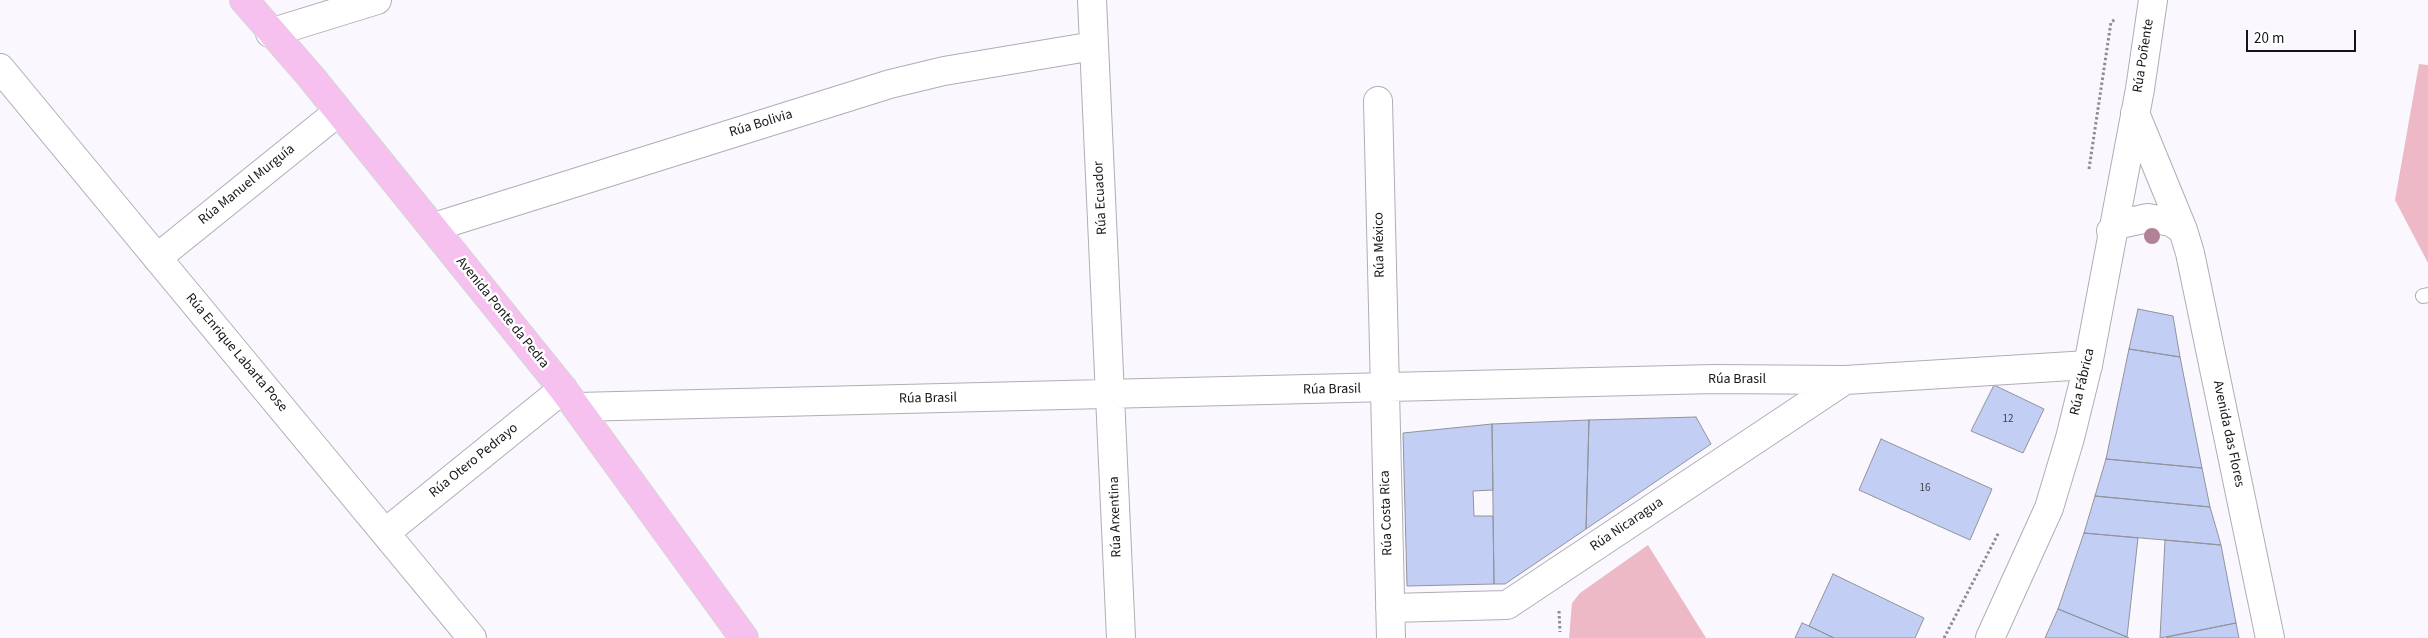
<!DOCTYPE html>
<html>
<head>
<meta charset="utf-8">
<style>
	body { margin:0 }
	#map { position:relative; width:2428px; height:638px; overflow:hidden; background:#faf7fe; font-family:"Source Sans 3",sans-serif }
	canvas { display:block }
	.scale { position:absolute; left:2246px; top:30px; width:110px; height:22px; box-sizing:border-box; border:2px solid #151417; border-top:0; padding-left:6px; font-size:15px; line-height:18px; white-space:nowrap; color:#151417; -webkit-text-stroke:4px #fff; paint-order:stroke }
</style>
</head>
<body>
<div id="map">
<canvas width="2428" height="638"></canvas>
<div class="scale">20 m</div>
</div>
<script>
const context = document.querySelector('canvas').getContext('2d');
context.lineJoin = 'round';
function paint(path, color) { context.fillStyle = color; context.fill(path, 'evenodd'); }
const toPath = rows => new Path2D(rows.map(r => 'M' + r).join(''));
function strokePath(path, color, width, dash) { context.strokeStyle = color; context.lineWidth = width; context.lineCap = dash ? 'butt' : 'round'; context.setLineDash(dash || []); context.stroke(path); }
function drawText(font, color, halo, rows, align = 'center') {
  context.font = font + ' "Source Sans 3",sans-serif'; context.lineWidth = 5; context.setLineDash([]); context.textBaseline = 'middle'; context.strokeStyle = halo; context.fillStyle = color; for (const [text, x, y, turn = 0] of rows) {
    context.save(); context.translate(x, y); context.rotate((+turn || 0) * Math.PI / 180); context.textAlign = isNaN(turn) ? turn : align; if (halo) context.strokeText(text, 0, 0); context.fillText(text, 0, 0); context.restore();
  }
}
paint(toPath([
	[2419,64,2428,65,2428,263,2395,200],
	[1648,545,1706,638,1569,638,1572,603,1580,593]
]), '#eeb9c6');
const building = toPath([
	[2138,309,2173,316,2180,357,2129,349,2138,309],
	[2129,349,2180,357,2202,468,2106,459,2129,349],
	[1994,385,2044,409,2023,453,1971,431,1994,385],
	[1696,417,1711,444,1586,529,1589,420,1696,417],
	[1589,420,1586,529,1505,584,1494,584,1492,424,1589,420],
	[1492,424,1493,490,1473,491,1474,516,1493,516,1494,584,1407,586,1403,433,1492,424],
	[1881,439,1992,489,1970,540,1859,490,1881,439],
	[2106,459,2202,468,2210,507,2095,496,2106,459],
	[2095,496,2210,507,2221,545,2084,533,2095,496],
	[2084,533,2138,538,2127,637,2058,609,2084,533],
	[2165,540,2221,545,2236,623,2160,638,2165,540],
	[1833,574,1924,618,1915,638,1834,638,1809,626,1833,574],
	[2058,609,2127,637,2129,638,2045,638,2058,609],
	[1802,623,1809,626,1834,638,1795,638,1802,623],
	[2236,623,2239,638,2166,638,2172,636,2236,623]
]);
paint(building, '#c3cef5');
strokePath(building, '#91939a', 1);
const service = toPath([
	[2423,296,2428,295]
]);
const minor = toPath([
	[1092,0,1121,638],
	[270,33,377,0],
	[0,68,472,638],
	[1378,101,1391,638],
	[434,227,890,84,944,71,1094,46],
	[157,258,338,112],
	[577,407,1714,379,1845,380,2088,365],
	[385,533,563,389],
	[1390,608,1507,605,1845,380]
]);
const tertiary = toPath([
	[2135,113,2183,230,2190,253,2270,638],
	[2111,231,2120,224,2148,218,2171,222,2183,230],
	[1990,638,2049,508,2070,438,2088,365,2140,89,2153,0]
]);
const primary = toPath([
	[244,0,311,77,563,389,744,638]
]);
strokePath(service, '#b0adb5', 16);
strokePath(minor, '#b0adb5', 30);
strokePath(tertiary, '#b0adb5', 30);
strokePath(primary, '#d5d5d5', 30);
strokePath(toPath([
	[2089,169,2111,22,2116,19],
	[1559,611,1560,632],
	[1944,638,1999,532]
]), '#8e8c91', 3, [2.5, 2.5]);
strokePath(service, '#fff', 14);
strokePath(minor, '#fff', 28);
strokePath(tertiary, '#fff', 28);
strokePath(primary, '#f7c1ef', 28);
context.fillStyle = '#b18196';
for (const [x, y] of [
	[2152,236]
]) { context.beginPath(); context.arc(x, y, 8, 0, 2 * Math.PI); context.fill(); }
drawText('11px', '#40424e', null, [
	["12",2008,420],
	["16",1925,489]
]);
drawText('14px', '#151417', '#fff', [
	["Rúa Poñente",2144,56,-81],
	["Rúa Bolivia",761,124,-17],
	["Rúa Manuel Murguía",247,185,-39],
	["Rúa Ecuador",1101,198,-93],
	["Rúa México",1380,245,-91],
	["Avenida Ponte da Pedra",502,313,51],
	["Rúa Enrique Labarta Pose",236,353,50],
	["Rúa Brasil",1737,380],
	["Rúa Fábrica",2083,382,-77],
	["Rúa Brasil",1332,390,-1],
	["Rúa Brasil",928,399,-1],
	["Avenida das Flores",2228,434,78],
	["Rúa Otero Pedrayo",474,461,-39],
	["Rúa Costa Rica",1387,513,-92],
	["Rúa Arxentina",1116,517,-92],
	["Rúa Nicaragua",1627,525,-34]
]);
</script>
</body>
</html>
